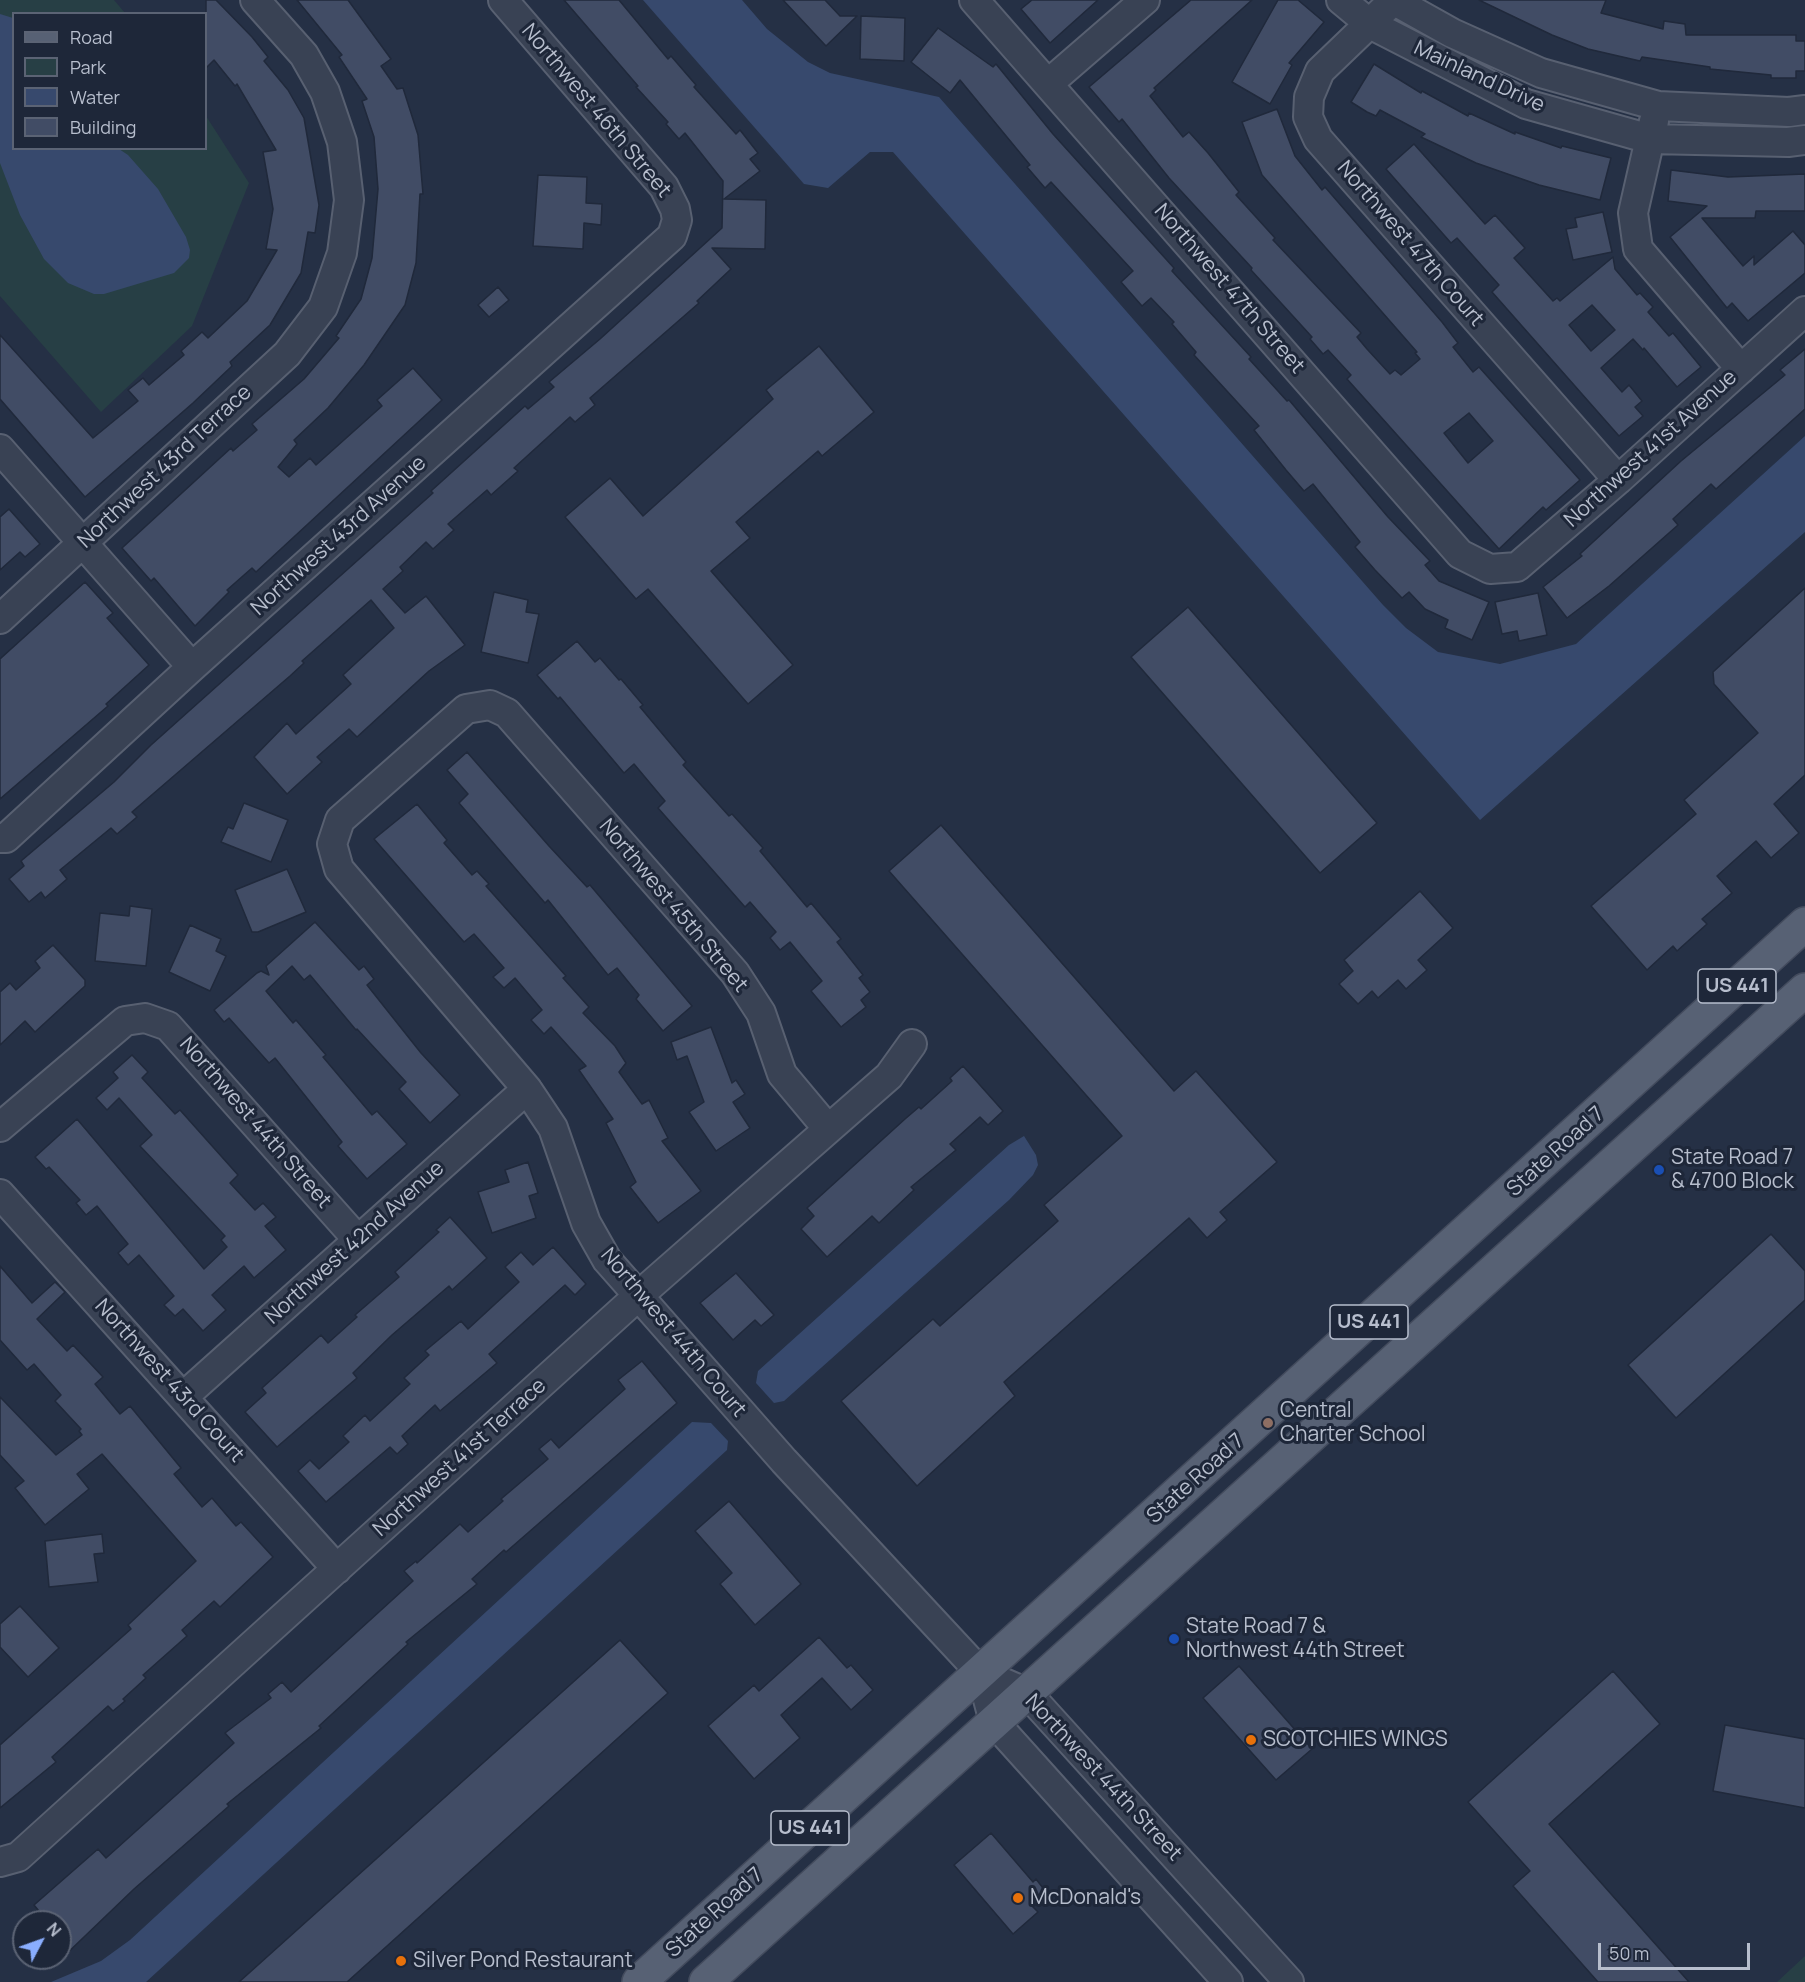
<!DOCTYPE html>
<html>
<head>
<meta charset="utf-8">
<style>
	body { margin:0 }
	#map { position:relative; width:1805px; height:1982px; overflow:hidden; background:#253045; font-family:Manrope,sans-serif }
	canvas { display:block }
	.legend { position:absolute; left:12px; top:12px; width:195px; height:138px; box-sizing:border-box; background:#1e2739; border:2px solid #5b6374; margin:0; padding:8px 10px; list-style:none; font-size:18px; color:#b7becd }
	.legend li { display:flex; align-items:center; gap:12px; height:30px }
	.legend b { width:30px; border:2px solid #5b6374 }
	.north { position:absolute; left:12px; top:1910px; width:60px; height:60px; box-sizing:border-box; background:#1e2739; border:2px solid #5b6374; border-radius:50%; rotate:49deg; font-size:16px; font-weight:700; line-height:24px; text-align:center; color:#b7becd }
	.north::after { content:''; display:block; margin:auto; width:21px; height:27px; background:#8aaeff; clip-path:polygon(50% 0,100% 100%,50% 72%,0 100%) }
	.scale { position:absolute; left:1598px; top:1943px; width:152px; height:27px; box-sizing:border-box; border:3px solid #b7becd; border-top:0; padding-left:8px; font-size:18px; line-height:21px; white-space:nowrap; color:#b7becd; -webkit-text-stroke:4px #1e2739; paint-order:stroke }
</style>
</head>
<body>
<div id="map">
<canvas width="1805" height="1982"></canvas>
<ul class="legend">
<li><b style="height:8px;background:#576174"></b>Road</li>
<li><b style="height:16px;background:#273f45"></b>Park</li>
<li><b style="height:16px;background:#37496d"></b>Water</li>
<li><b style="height:16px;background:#414c65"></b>Building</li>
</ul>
<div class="north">N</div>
<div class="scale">50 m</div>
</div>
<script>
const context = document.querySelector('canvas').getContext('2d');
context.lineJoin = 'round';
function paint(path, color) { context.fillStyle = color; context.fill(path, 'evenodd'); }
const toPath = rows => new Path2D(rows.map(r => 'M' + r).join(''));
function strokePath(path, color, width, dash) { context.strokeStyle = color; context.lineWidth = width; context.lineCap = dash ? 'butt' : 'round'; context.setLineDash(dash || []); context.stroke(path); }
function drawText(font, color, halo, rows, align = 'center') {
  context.font = font + ' Manrope,sans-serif'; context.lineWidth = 6; context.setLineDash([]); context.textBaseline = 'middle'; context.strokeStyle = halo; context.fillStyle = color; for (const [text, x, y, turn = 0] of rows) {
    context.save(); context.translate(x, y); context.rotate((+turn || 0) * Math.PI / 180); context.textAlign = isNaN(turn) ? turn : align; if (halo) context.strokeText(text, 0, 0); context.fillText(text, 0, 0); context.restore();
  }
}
paint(toPath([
	[0,0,114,0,125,13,14,14,14,148,206,148,206,116,249,183,192,326,101,412,0,296],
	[1805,1956,1805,1982,1777,1982]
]), '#273f45');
paint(toPath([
	[643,0,742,0,767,29,808,62,830,73,939,97,1383,605,1406,628,1438,652,1500,664,1576,644,1805,436,1805,532,1480,820,893,152,870,152,828,188,804,184],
	[0,14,13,18,14,148,119,149,128,155,158,189,186,237,190,250,189,258,174,273,104,294,94,294,68,283,44,259,20,215,0,163],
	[1024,1136,1036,1155,1038,1165,1033,1175,1009,1200,784,1401,774,1403,756,1383,758,1371,1009,1145],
	[692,1422,711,1423,728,1441,727,1450,146,1982,51,1982,101,1961,130,1940]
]), '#37496d');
const building = toPath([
	[206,0,216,0,252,37,268,57,264,61,288,90,304,118,319,205,315,233,308,232,301,273,270,325,230,362,232,366,193,403,85,497,0,399,0,335,93,438,138,401,128,390,143,378,149,385,184,355,181,351,202,332,208,338,247,301,277,250,266,249,273,209,263,152,276,150,237,84,235,86,214,60,206,68,206,0],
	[297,0,348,0,391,59,381,66,397,89,403,88,418,135,423,194,420,194,416,263,405,305,364,365,328,408,294,440,297,444,278,467,289,477,310,458,316,465,382,406,377,400,413,368,442,400,256,572,252,568,227,590,229,592,195,626,154,578,151,581,122,548,231,448,233,451,257,430,252,424,304,379,339,338,336,336,361,299,372,258,378,189,374,137,362,101,367,99,339,57,342,55,297,0],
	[564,0,619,0,668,59,671,56,696,85,694,87,736,134,740,130,758,153,750,159,760,171,724,199,766,200,765,249,712,248,731,269,697,301,699,303,590,398,595,405,575,422,570,417,514,468,518,471,491,495,487,490,448,524,454,530,433,549,426,542,400,567,403,571,383,589,405,613,426,596,465,645,429,671,357,737,349,729,317,757,322,762,287,794,254,757,287,723,296,734,351,684,343,675,394,628,371,600,302,661,304,663,290,676,132,812,137,817,117,834,111,828,60,870,67,879,45,898,41,892,29,902,9,879,24,866,21,861,114,782,151,745,433,493,431,491,525,406,528,409,554,387,549,382,600,339,722,228,723,181,685,133,679,139,666,124,668,122,636,87,638,86,564,0],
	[783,0,825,0,840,16,857,16,826,46,783,0],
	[1032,0,1098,0,1050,43,1021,9,1032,0],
	[1191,0,1252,0,1154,88,1156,90,1150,96,1183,137,1189,132,1208,153,1239,192,1236,195,1275,238,1273,240,1361,333,1357,337,1367,349,1390,374,1395,370,1401,375,1420,359,1415,353,1417,352,1262,175,1242,122,1277,109,1295,156,1322,190,1325,187,1442,322,1458,343,1453,347,1473,372,1479,367,1580,480,1546,510,1543,507,1499,549,1347,379,1351,375,1328,350,1323,354,1310,339,1312,337,1251,270,1252,268,1169,178,1122,119,1119,122,1089,87,1191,0],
	[1469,413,1493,441,1468,463,1444,433,1469,413],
	[1278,0,1298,0,1324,22,1289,63,1292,65,1270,104,1232,82,1278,0],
	[1479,0,1606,0,1601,13,1663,29,1664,21,1685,24,1686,35,1796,35,1796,41,1805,41,1805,71,1796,71,1796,78,1771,78,1771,75,1710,69,1710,67,1642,57,1640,61,1588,49,1552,35,1479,0],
	[861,16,905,18,904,61,860,59,861,16],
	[938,28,993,67,996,64,1053,134,1174,268,1172,271,1251,357,1249,359,1287,401,1289,400,1388,517,1430,561,1425,565,1439,581,1489,602,1472,640,1445,628,1448,620,1425,609,1409,592,1402,598,1375,570,1355,547,1360,542,1313,484,1304,491,1286,470,1254,430,1259,426,1194,355,1196,352,1172,324,1174,322,1151,298,1142,306,1121,282,1133,271,1051,182,1045,188,1027,167,1030,165,960,80,950,93,911,62,938,28],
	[1374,64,1421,93,1422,91,1468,116,1469,113,1515,134,1515,132,1561,148,1562,146,1611,158,1600,200,1539,185,1476,163,1421,137,1425,134,1380,110,1376,116,1367,112,1351,102,1374,64],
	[1414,144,1485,224,1495,215,1525,248,1514,258,1553,301,1557,298,1560,301,1613,257,1615,269,1637,295,1640,293,1653,307,1648,312,1669,336,1673,333,1701,367,1677,387,1644,348,1643,350,1633,339,1601,368,1622,392,1629,385,1642,401,1635,407,1643,416,1619,436,1492,292,1499,285,1457,238,1451,243,1386,169,1414,144],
	[1592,305,1615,330,1591,351,1569,325,1592,305],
	[1671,170,1728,177,1805,174,1805,211,1756,211,1755,218,1702,218,1743,266,1754,256,1754,265,1793,231,1805,245,1805,273,1748,321,1732,303,1727,308,1670,237,1707,206,1668,201,1671,170],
	[538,175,587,177,586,203,602,204,601,225,584,223,583,249,533,246,538,175],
	[1603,212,1612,252,1573,260,1566,229,1577,227,1575,218,1603,212],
	[498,287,509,300,489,317,478,305,498,287],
	[819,346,874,412,822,456,818,451,736,522,750,538,711,571,793,665,748,704,648,589,636,599,565,517,610,478,643,516,773,399,766,390,819,346],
	[1805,349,1805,409,1716,489,1711,484,1673,519,1678,525,1609,586,1567,618,1543,587,1582,556,1580,554,1681,461,1785,375,1780,370,1805,349],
	[9,509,40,544,25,557,20,552,0,570,0,517,9,509],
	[85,582,113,613,107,618,149,665,106,704,108,706,0,799,0,659,85,582],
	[1805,588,1805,775,1774,804,1799,833,1771,858,1756,841,1717,876,1732,893,1702,919,1707,924,1677,951,1673,946,1647,970,1591,906,1696,814,1684,800,1758,733,1714,684,1713,672,1805,588],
	[494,592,528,600,526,612,539,614,528,663,481,652,494,592],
	[1538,593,1547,635,1519,641,1517,631,1502,634,1495,602,1538,593],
	[1188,607,1377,823,1320,873,1131,657,1188,607],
	[577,641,595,662,600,658,619,680,621,679,643,705,640,707,686,762,683,765,729,816,732,814,763,848,760,851,807,907,811,903,841,939,837,942,863,975,859,978,870,992,861,1000,866,1007,841,1027,811,991,822,981,790,942,780,950,770,938,776,932,750,902,745,907,658,808,665,801,634,764,624,773,560,697,558,699,537,675,577,641],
	[467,752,549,846,587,887,590,885,692,1006,663,1031,636,999,639,995,617,968,608,975,548,900,545,903,459,803,468,794,447,770,467,752],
	[244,803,288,820,271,862,221,842,228,827,233,829,244,803],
	[417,804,447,840,444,843,472,875,477,871,489,884,486,886,566,976,563,978,589,1007,583,1013,615,1046,626,1063,619,1072,642,1104,649,1100,668,1138,662,1141,701,1191,658,1223,630,1187,636,1182,606,1123,613,1119,579,1070,586,1066,551,1027,544,1034,531,1020,542,1010,515,978,504,988,493,977,504,968,474,934,464,942,374,839,417,804],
	[941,825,1174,1091,1196,1071,1277,1162,1220,1212,1227,1220,1207,1238,1189,1218,1004,1382,1015,1396,917,1486,841,1401,933,1319,940,1326,1058,1221,1044,1205,1122,1136,889,871,941,825],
	[287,869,306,912,258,932,252,932,235,890,287,869],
	[1420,891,1453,928,1418,960,1427,970,1406,989,1398,980,1378,998,1372,991,1358,1004,1339,984,1353,971,1344,960,1420,891],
	[130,906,152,909,146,966,95,961,100,913,129,916,130,906],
	[315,922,359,970,364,966,374,979,367,985,421,1053,460,1095,430,1123,399,1089,406,1082,357,1029,356,1030,310,975,304,980,292,966,266,991,293,1023,296,1020,326,1055,323,1057,372,1115,377,1111,407,1144,367,1179,338,1146,342,1142,275,1058,269,1063,229,1018,224,1022,214,1010,257,973,261,971,269,975,266,966,315,922],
	[190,925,221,939,216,951,226,956,210,991,169,972,190,925],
	[53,945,85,980,85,986,35,1032,25,1021,0,1045,0,992,10,983,16,990,40,968,35,961,53,945],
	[711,1027,732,1083,736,1080,745,1094,733,1102,750,1128,716,1151,689,1112,704,1102,687,1056,677,1060,671,1042,711,1027],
	[132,1055,148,1072,142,1078,175,1114,180,1110,238,1175,230,1183,255,1210,263,1203,276,1217,265,1226,286,1250,254,1278,244,1266,212,1295,226,1310,203,1331,183,1309,175,1316,164,1305,174,1296,139,1255,128,1265,118,1253,128,1244,97,1206,86,1215,76,1203,80,1200,49,1167,46,1169,35,1157,77,1119,204,1269,227,1247,221,1240,225,1236,140,1146,152,1135,119,1098,107,1110,96,1098,118,1078,113,1072,132,1055],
	[963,1066,1003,1111,988,1125,980,1117,950,1144,956,1150,911,1187,914,1190,879,1223,872,1216,827,1257,801,1229,814,1216,807,1208,905,1119,919,1107,921,1109,952,1081,950,1078,963,1066],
	[528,1162,538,1193,529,1196,536,1218,492,1233,478,1192,509,1182,505,1170,528,1162],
	[450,1217,487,1258,452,1290,449,1286,392,1335,353,1373,357,1378,277,1447,245,1412,266,1393,262,1388,321,1335,328,1343,357,1317,355,1315,399,1277,395,1272,439,1232,436,1230,450,1217],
	[1771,1234,1805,1271,1805,1300,1676,1418,1628,1365,1771,1234],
	[553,1247,586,1284,575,1295,565,1285,489,1354,497,1363,440,1411,435,1405,402,1436,408,1444,397,1454,390,1447,326,1502,298,1471,310,1460,319,1469,349,1442,343,1436,365,1415,370,1421,410,1384,404,1378,429,1355,425,1351,461,1321,468,1329,519,1282,505,1267,521,1252,533,1265,553,1247],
	[0,1266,32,1303,55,1282,65,1292,37,1319,67,1351,73,1345,103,1377,95,1384,120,1414,130,1406,181,1468,174,1474,202,1507,212,1498,236,1526,241,1522,273,1557,220,1607,214,1601,182,1630,187,1636,143,1675,146,1678,123,1699,125,1701,113,1711,108,1706,52,1757,56,1762,0,1808,0,1745,131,1629,128,1625,196,1561,102,1454,77,1474,89,1489,45,1525,15,1488,24,1481,0,1455,0,1397,56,1455,82,1435,79,1431,81,1429,55,1401,61,1395,34,1364,27,1370,0,1340,0,1266],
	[736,1273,774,1315,761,1326,755,1320,733,1340,700,1303,736,1273],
	[642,1361,677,1403,506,1552,504,1550,472,1579,477,1584,406,1642,408,1644,319,1726,321,1728,227,1804,229,1806,134,1889,60,1960,60,1922,48,1922,34,1905,98,1849,106,1858,234,1743,225,1733,271,1698,268,1694,282,1682,291,1692,413,1581,404,1571,416,1561,417,1563,460,1524,468,1532,503,1501,501,1499,548,1459,539,1449,551,1439,559,1448,625,1389,618,1380,642,1361],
	[729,1501,801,1584,755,1625,720,1584,732,1573,695,1531,729,1501],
	[102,1534,104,1553,94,1554,98,1582,49,1587,45,1541,102,1534],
	[20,1606,59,1648,28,1677,0,1647,0,1624,20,1606],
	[819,1637,847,1668,851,1665,873,1690,851,1710,822,1678,781,1715,800,1738,754,1779,708,1726,754,1685,759,1691,819,1637],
	[620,1640,668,1693,347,1982,239,1982,620,1640],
	[1239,1666,1312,1749,1276,1780,1203,1698,1239,1666],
	[1613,1671,1660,1724,1549,1824,1689,1982,1598,1982,1513,1886,1530,1871,1468,1802,1613,1671],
	[1725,1725,1805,1739,1805,1808,1713,1791,1725,1725],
	[991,1833,1033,1882,1036,1879,1046,1892,1031,1905,1038,1912,1013,1934,954,1865,991,1833]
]);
paint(building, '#414c65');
strokePath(building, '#20293b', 1.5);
const minor = toPath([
	[974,0,1460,554,1490,569,1517,567,1618,480,1805,311],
	[1341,0,1370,24,1526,104,1650,139,1788,142,1805,140],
	[1393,0,1452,33,1541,73,1658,106,1789,112,1805,110],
	[1394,0,1320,71,1309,97,1308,117,1318,139,1618,480],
	[1049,83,1145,0],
	[1654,121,1633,213,1638,249,1741,369],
	[0,449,192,667],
	[0,619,287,354,323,307,342,253,349,200,342,142,325,92,304,55,255,0],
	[0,838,6,838,192,667,672,236,677,220,675,209,664,187,503,0],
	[0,1127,125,1021,145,1018,168,1026,358,1240],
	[828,1129,782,1074,761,1013,735,973,507,713,490,705,466,709,340,820,332,844,339,869,527,1089,553,1128,586,1223,607,1260,784,1461,981,1673,1027,1693,1289,1982],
	[0,1194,337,1569],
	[183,1397,527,1089],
	[981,1673,994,1722,1228,1982],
	[0,1862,18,1857,637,1297,889,1076,912,1044]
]);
const major = toPath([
	[639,1982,1805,924],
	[706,1982,1805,990]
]);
strokePath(minor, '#586071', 32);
strokePath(major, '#434b5d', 36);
strokePath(minor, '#394254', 28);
strokePath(major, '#576174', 33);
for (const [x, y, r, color] of [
	[1659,1170,6,"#1a4fb4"],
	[1268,1423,6,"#8d6e63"],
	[1174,1639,6,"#1a4fb4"],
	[1251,1740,6,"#e8710a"],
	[1018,1898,6,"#e8710a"],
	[401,1961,6,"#e8710a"]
]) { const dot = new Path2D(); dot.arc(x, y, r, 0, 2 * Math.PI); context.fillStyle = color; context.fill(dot); strokePath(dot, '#1e2739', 2); }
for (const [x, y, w] of [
	[1737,986,78],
	[1369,1322,78],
	[810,1828,78]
]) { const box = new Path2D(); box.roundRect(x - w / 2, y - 17, w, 34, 4.5); context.fillStyle = '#1e2739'; context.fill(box); strokePath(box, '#b7becd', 1.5); }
drawText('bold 20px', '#b7becd', null, [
	["US 441",1737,986],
	["US 441",1369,1322],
	["US 441",810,1828]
]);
drawText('21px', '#b7becd', '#1e2739', [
	["Mainland Drive",1479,77,25],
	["Northwest 46th Street",596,111,50],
	["Northwest 47th Court",1410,244,49],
	["Northwest 47th Street",1229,289,49],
	["Northwest 41st Avenue",1651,449,-42],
	["Northwest 43rd Terrace",165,467,-43],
	["Northwest 43rd Avenue",339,536,-42],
	["Northwest 45th Street",673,906,50],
	["Northwest 44th Street",255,1123,49],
	["State Road 7",1556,1152,-42],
	["Northwest 42nd Avenue",355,1243,-42],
	["Northwest 44th Court",673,1333,50],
	["Northwest 43rd Court",169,1381,48],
	["Northwest 41st Terrace",460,1458,-42],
	["State Road 7",1196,1479,-42],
	["Northwest 44th Street",1103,1778,47],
	["State Road 7",715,1913,-42]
]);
drawText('21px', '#b7becd', '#1e2739', [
	["State Road 7",1671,1158],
	["& 4700 Block",1671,1182],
	["Central",1280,1411],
	["Charter School",1280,1435],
	["State Road 7 &",1186,1627],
	["Northwest 44th Street",1186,1651],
	["SCOTCHIES WINGS",1263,1740],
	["McDonald's",1030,1898],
	["Silver Pond Restaurant",413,1961]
], 'left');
</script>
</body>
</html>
